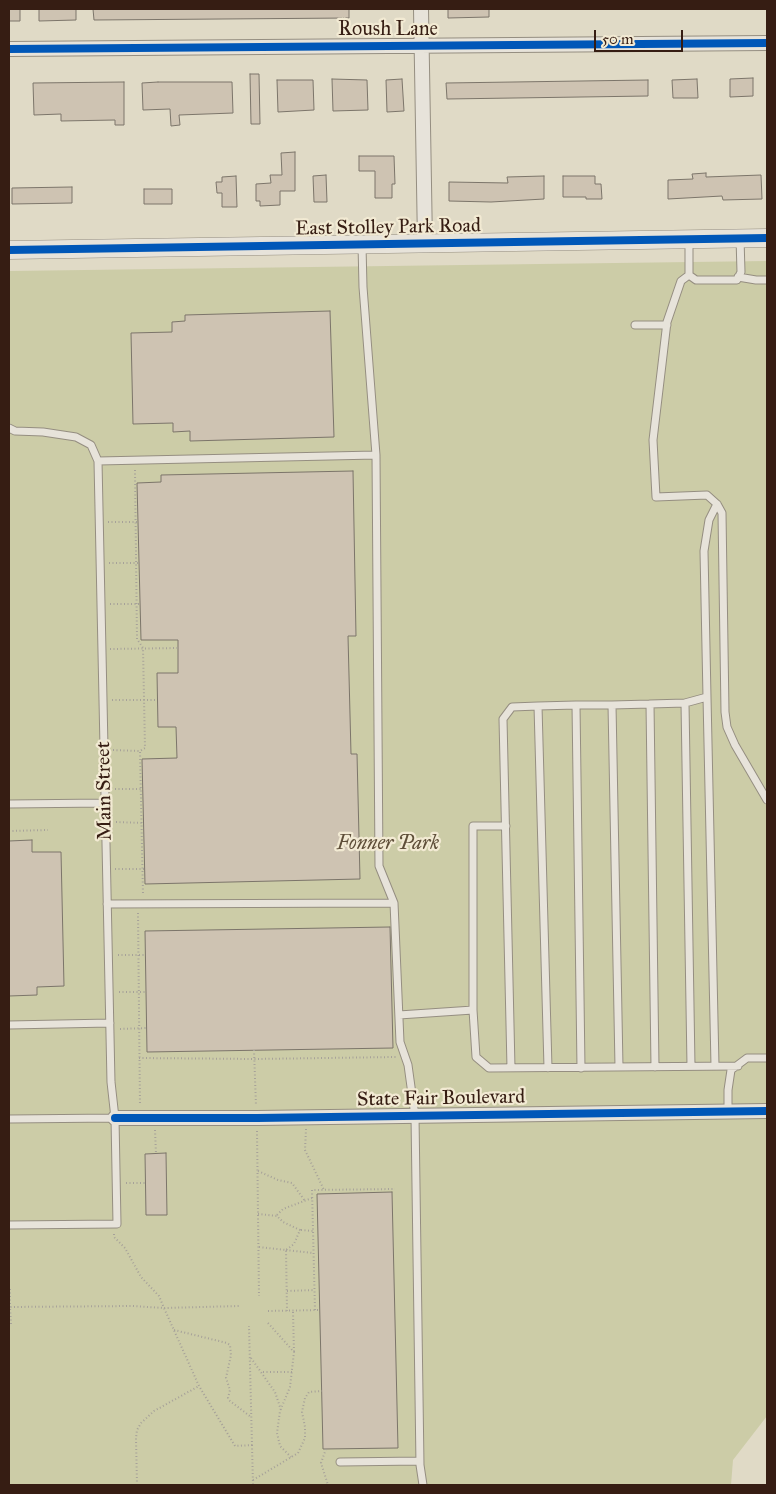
<!DOCTYPE html>
<html>
<head>
<meta charset="utf-8">
<style>
	body { margin:0 }
	#map { position:relative; width:776px; height:1494px; overflow:hidden; background:#e0dac6; font-family:"IM FELL Great Primer",serif }
	canvas { display:block }
	.frame { position:absolute; inset:0; border:10px solid #361d13; pointer-events:none }
	.scale { position:absolute; left:594px; top:30px; width:89px; height:22px; box-sizing:border-box; border:2px solid #361d13; border-top:0; padding-left:6px; font-size:15px; line-height:18px; white-space:nowrap; color:#361d13; -webkit-text-stroke:4px #f2ead3; paint-order:stroke }
</style>
</head>
<body>
<div id="map">
<canvas width="776" height="1494"></canvas>
<div class="frame"></div>
<div class="scale">50 m</div>
</div>
<script>
const context = document.querySelector('canvas').getContext('2d');
context.lineJoin = 'round';
function paint(path, color) { context.fillStyle = color; context.fill(path, 'evenodd'); }
const toPath = rows => new Path2D(rows.map(r => 'M' + r).join(''));
function strokePath(path, color, width, dash) { context.strokeStyle = color; context.lineWidth = width; context.lineCap = dash ? 'butt' : 'round'; context.setLineDash(dash || []); context.stroke(path); }
function drawText(font, color, halo, rows, align = 'center') {
  context.font = font + ' "IM FELL Great Primer",serif'; context.lineWidth = 4.5; context.setLineDash([]); context.textBaseline = 'middle'; context.strokeStyle = halo; context.fillStyle = color; for (const [text, x, y, turn = 0] of rows) {
    context.save(); context.translate(x, y); context.rotate((+turn || 0) * Math.PI / 180); context.textAlign = isNaN(turn) ? turn : align; if (halo) context.strokeText(text, 0, 0); context.fillText(text, 0, 0); context.restore();
  }
}
paint(toPath([
	[767,261,767,1416,733,1460,731,1485,9,1485,9,271]
]), '#cccca7');
const building = toPath([
	[9,9,20,9,20,21,9,21,9,9],
	[39,9,76,9,76,20,39,21,39,9],
	[93,9,349,9,349,18,94,20,93,9],
	[448,9,489,9,489,17,448,18,448,9],
	[250,74,259,74,260,124,251,124,250,74],
	[753,78,753,96,730,97,730,79,753,78],
	[332,79,367,80,368,110,333,111,332,79],
	[402,79,404,111,387,112,386,80,402,79],
	[697,79,698,98,673,98,672,80,697,79],
	[277,80,313,80,314,110,278,112,277,80],
	[648,80,648,96,447,99,446,83,648,80],
	[124,82,124,125,115,125,115,120,61,121,61,114,34,115,33,83,124,82],
	[158,82,232,82,233,113,179,115,180,125,171,126,170,109,143,110,142,83,158,82],
	[295,152,295,191,280,191,280,205,260,206,260,201,256,201,256,184,271,183,270,175,282,175,281,153,295,152],
	[359,156,394,156,395,184,392,184,392,198,375,198,375,171,359,171,359,156],
	[706,173,706,177,761,175,762,199,723,200,722,196,668,199,668,180,693,179,692,174,706,173],
	[326,175,327,202,314,202,313,176,326,175],
	[236,176,237,207,222,207,222,193,217,193,216,182,222,182,222,177,236,176],
	[544,176,544,199,491,202,449,201,449,182,508,183,507,177,544,176],
	[563,176,595,176,595,184,601,184,602,199,586,199,586,197,563,197,563,176],
	[72,187,72,203,12,204,12,188,72,187],
	[144,189,172,189,172,204,144,204,144,189],
	[330,311,334,437,190,441,190,431,173,432,173,423,133,424,131,333,172,332,172,322,185,321,185,315,330,311],
	[353,471,356,636,348,636,351,754,357,754,360,879,145,884,142,759,177,758,176,727,158,727,157,673,178,673,178,640,141,640,137,483,161,482,161,475,353,471],
	[32,840,32,852,61,852,64,986,37,987,37,995,9,996,9,841,32,840],
	[390,927,393,1048,147,1052,145,931,390,927],
	[166,1153,167,1215,146,1215,145,1154,166,1153],
	[392,1192,398,1448,323,1449,317,1194,392,1192]
]);
paint(building, '#cec3b2');
strokePath(building, '#7c756a', 1);
const service = toPath([
	[689,241,689,275,681,281,667,322,653,440,656,497,707,495,717,504,722,513,725,712,727,727,735,745,767,800],
	[362,245,363,287,376,455],
	[689,275,696,280,737,280,741,272,740,238],
	[738,277,756,280,767,280],
	[635,325,667,325],
	[9,428,15,431,43,432,76,437,91,445,98,461,111,1082,115,1118,117,1224,9,1225],
	[98,461,376,455,379,866,394,903],
	[707,697,704,551,709,520,717,504],
	[685,703,707,697,715,1066],
	[9,804,105,803],
	[107,904,394,903,400,1042,408,1065,415,1116,420,1465,423,1485],
	[473,1010,473,826,506,826],
	[399,1015,473,1010,476,1057,489,1068,738,1066],
	[9,1025,110,1023],
	[619,1067,612,705,650,704],
	[655,1067,650,704,685,703,691,1066],
	[511,1068,503,719,512,707,538,706],
	[548,1068,538,706,576,705],
	[581,1068,576,705,612,705],
	[728,1112,728,1090,731,1070,747,1058,767,1058],
	[9,1119,115,1118],
	[340,1462,420,1461]
]);
const minor = toPath([
	[421,9,425,243],
	[9,49,767,43],
	[115,1118,257,1118,767,1111]
]);
const tertiary = toPath([
	[9,250,767,238]
]);
strokePath(service, '#958e81', 9);
strokePath(minor, '#958e81', 16);
strokePath(tertiary, '#958e81', 19);
strokePath(toPath([
	[135,470,137,639,143,648,145,748,140,751],
	[108,522,138,522],
	[109,563,139,563],
	[110,604,140,604],
	[110,649,178,648],
	[112,700,157,700],
	[113,750,140,751,143,894],
	[115,789,143,789],
	[116,822,144,823],
	[9,831,48,830],
	[115,869,145,869],
	[138,913,140,1105],
	[118,955,145,955],
	[119,992,145,992],
	[120,1029,146,1028],
	[254,1050,256,1106],
	[139,1058,255,1059,396,1057],
	[306,1129,305,1150,324,1190],
	[155,1130,156,1154],
	[257,1131,259,1296],
	[258,1171,278,1180,292,1183,305,1201],
	[126,1183,145,1183],
	[258,1214,277,1216,283,1222,300,1230,294,1244,286,1250],
	[277,1215,283,1209,312,1198],
	[301,1230,313,1231],
	[114,1234,114,1237,125,1248,141,1277,159,1296,164,1308,239,1306],
	[259,1247,286,1250,287,1311],
	[286,1250,313,1253],
	[10,1289,10,1307],
	[287,1291,315,1290],
	[315,1310,312,1190,395,1189],
	[268,1311,320,1310],
	[293,1312,294,1352],
	[268,1323,294,1352,290,1387,280,1411,277,1433,280,1446,291,1457],
	[11,1324,10,1307,132,1306,164,1308,199,1386,235,1446,252,1445,249,1326],
	[174,1330,227,1343,230,1345,231,1355,226,1378,230,1390,228,1398,230,1401,251,1417],
	[251,1358,275,1392,281,1410],
	[263,1372,293,1372],
	[252,1445,253,1485],
	[326,1449,321,1463,328,1485],
	[253,1480,298,1453,305,1438,305,1427,302,1412,305,1398,309,1392,322,1391],
	[137,1485,136,1438,137,1430,141,1423,154,1411,199,1386]
]), '#a6a199', 2, [1, 2.5]);
strokePath(service, '#e7e3da', 7);
strokePath(minor, '#e7e3da', 14);
strokePath(tertiary, '#e7e3da', 18);
strokePath(toPath([
	[9,49,767,43],
	[9,250,767,238],
	[115,1118,257,1118,767,1111]
]), '#0057b8', 8);
drawText('20px', '#361d13', '#f2ead3', [
	["Roush Lane",388,30],
	["East Stolley Park Road",388,228,-1],
	["Main Street",105,791,-91],
	["State Fair Boulevard",441,1099,-1]
]);
drawText('italic 20px', '#5e4e38', '#f2ead3', [
	["Fonner Park",388,844]
]);
</script>
</body>
</html>
